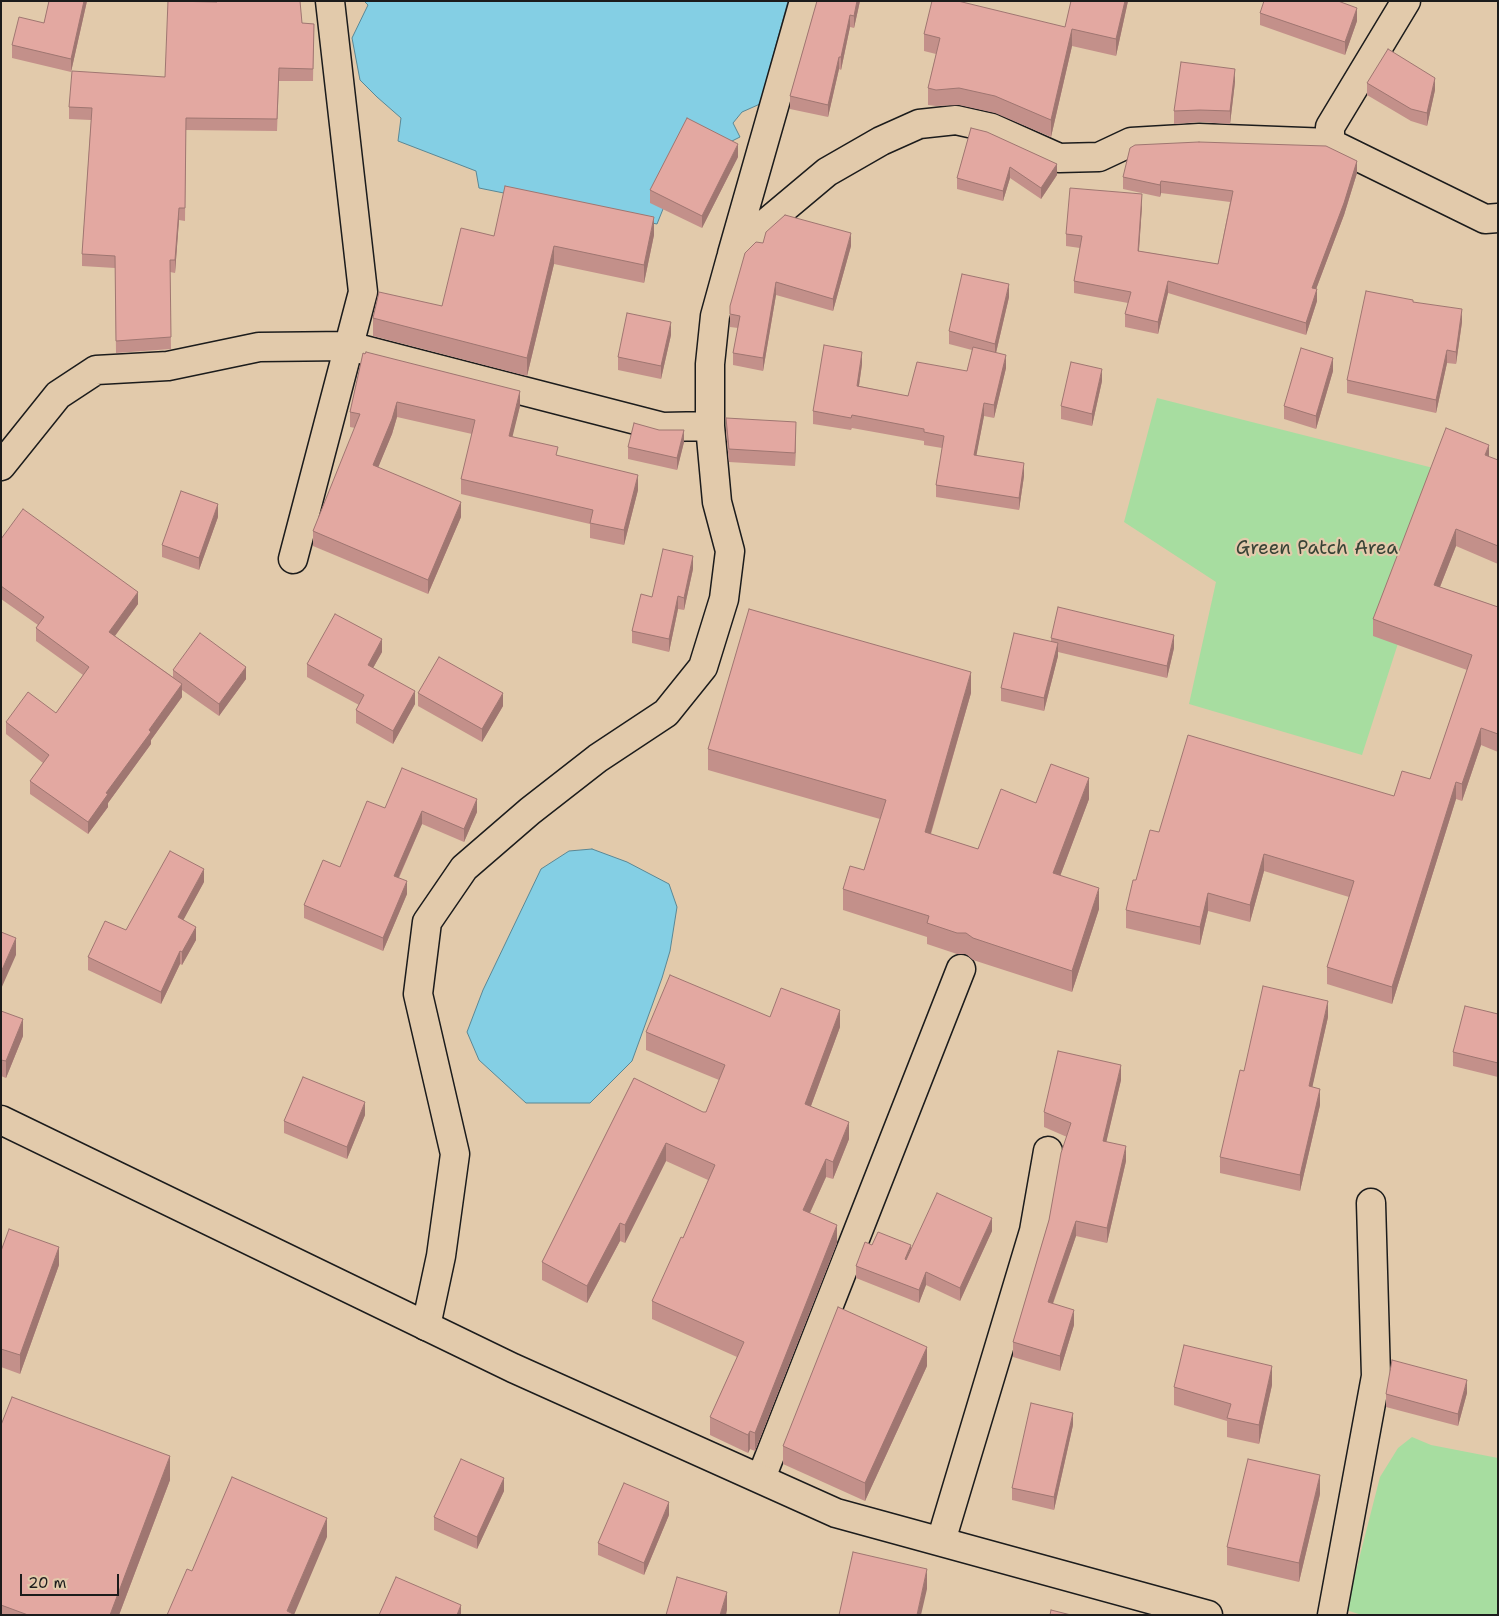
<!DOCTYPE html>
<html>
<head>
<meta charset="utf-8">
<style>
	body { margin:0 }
	#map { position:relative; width:1499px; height:1616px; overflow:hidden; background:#e2caab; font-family:"Shantell Sans",sans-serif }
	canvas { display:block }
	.frame { position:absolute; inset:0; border:2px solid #1c1c1c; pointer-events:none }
	.scale { position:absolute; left:20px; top:1574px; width:99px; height:22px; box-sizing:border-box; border:2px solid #1c1c1c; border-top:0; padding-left:6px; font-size:15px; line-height:18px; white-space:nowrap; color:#1c1c1c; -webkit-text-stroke:4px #e2caab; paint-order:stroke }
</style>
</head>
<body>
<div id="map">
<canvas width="1499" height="1616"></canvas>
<div class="frame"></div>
<div class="scale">20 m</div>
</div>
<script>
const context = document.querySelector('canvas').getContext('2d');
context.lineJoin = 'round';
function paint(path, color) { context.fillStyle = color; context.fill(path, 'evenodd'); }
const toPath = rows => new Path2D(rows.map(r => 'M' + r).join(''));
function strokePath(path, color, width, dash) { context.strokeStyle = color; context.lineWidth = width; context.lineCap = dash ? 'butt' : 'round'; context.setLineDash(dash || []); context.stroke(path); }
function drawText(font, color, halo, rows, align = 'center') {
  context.font = font + ' "Shantell Sans",sans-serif'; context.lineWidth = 4.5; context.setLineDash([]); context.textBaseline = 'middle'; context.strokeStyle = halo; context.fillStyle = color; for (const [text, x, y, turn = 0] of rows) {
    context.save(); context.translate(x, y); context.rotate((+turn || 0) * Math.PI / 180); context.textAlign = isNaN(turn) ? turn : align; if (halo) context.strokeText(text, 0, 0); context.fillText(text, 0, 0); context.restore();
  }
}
paint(toPath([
	[1157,398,1453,473,1362,755,1189,704,1216,582,1124,522],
	[1412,1437,1431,1445,1498,1458,1498,1615,1362,1615,1346,1610,1380,1477,1398,1448]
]), '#a7dda0');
const water = toPath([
	[364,1,788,1,760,104,742,112,733,123,740,137,720,147,663,209,657,224,479,188,476,171,398,141,401,118,377,97,360,80,352,38,368,5,364,1],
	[592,849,627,862,669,884,677,907,670,951,662,978,632,1061,590,1103,526,1103,479,1060,467,1032,483,990,541,869,569,851,592,849]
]);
paint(water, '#84cfe4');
strokePath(water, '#5a8794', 1);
const minor = toPath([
	[1330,143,1485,219,1498,218],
	[732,254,804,1],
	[1,466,58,395,96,370,168,366,259,347,349,346,663,427,710,426],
	[293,559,363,292,330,1],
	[426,1326,441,1256,455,1154,418,994,427,922,464,868,530,811,598,758,666,713,703,667,724,599,730,551,717,502,710,426,710,364,715,316,731,258,759,229,827,172,881,141,919,124,956,120,992,128,1059,158,1099,157,1131,142,1199,138,1330,143,1330,127,1406,1],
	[761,1478,961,969],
	[941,1541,1034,1231,1048,1151],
	[1332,1615,1376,1376,1371,1203]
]);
const primary = toPath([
	[1,1120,513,1368,836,1513,1208,1615]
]);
strokePath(minor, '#1c1c1c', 31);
strokePath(primary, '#1c1c1c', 31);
strokePath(minor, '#e2caab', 28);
strokePath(primary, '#e2caab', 28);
paint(toPath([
	[49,1,87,1,71,72,12,58,12,45,44,23],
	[216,1,300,1,302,23,314,24,313,81,279,81,277,131,186,130,185,221,179,220,175,273,170,272,171,349,116,353,115,268,82,266,82,254,91,120,69,119,69,107,165,77],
	[817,1,860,1,854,28,850,27,841,70,839,69,828,117,790,109,790,96],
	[1071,1,1128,1,1116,56,1072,46,1051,137,995,113,959,105,936,106,928,105,928,88,936,54,924,51,924,34,1065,27],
	[1260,13,1357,21,1345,55,1260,25],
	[1235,82,1230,124,1200,122,1174,124,1174,111],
	[1367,83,1435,90,1427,126,1411,121,1367,95],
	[971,128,1057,175,1041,199,1010,178,1003,201,957,189,957,178],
	[738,157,702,228,650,203,650,190],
	[1357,173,1344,215,1316,289,1317,301,1306,335,1168,293,1158,334,1125,327,1125,314,1128,303,1074,293,1074,281,1080,248,1066,246,1066,234,1142,206,1139,251,1218,264,1230,202,1161,193,1160,197,1123,189,1123,177],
	[654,235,644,283,554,264,527,376,373,336,373,318,442,306,494,236],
	[763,243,851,246,833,311,776,295,763,371,733,365,733,353,738,328,730,327,730,314],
	[1009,297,996,353,1006,368,994,418,984,416,976,456,1024,476,1019,510,936,497,936,485,942,448,924,445,924,441,852,428,851,430,813,424,813,411,862,364,859,386,908,396,967,371,972,350,949,344,949,331],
	[1413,302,1462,322,1456,364,1447,363,1436,413,1347,393,1347,380],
	[671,335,661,379,618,370,618,357],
	[363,353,520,406,512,436,638,490,624,545,590,538,590,524,461,494,461,479,472,434,397,417,392,434,378,467,461,517,428,594,313,546,313,531,355,428,350,427,350,412],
	[1333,371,1316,429,1284,419,1284,406],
	[1102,381,1092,426,1061,419,1061,406],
	[726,418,796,435,795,466,729,462,726,431],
	[684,442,677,470,628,459,628,447],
	[1489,457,1498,460,1498,564,1456,546,1440,587,1498,607,1498,752,1481,745,1462,801,1456,799,1392,1004,1327,984,1327,967,1349,897,1264,871,1250,922,1208,911,1200,945,1126,928,1126,910,1136,880,1159,832,1394,796,1430,779,1467,670,1373,636,1373,619],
	[218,517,199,570,162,557,162,545],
	[1,539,138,604,115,636,173,677,173,670,246,679,219,716,182,690,182,697,151,740,151,744,108,803,108,807,88,834,30,794,30,781,43,763,6,734,6,722,56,713,83,675,36,641,36,628,38,625,1,599],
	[693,569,684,610,678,609,669,652,632,643,632,631,652,597],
	[1051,638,1174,648,1167,678,1058,652,1058,656,1044,711,1001,701,1001,688,1051,642],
	[382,652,373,668,415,704,393,744,356,723,356,710,359,705,307,677,307,664],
	[418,693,503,706,482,742,418,706],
	[971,693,931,834,978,849,1036,803,1089,799,1060,876,1099,909,1072,992,973,960,966,954,957,954,927,944,927,937,843,910,843,889,864,870,880,819,708,770,708,749],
	[385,808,477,812,464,842,422,824,399,878,407,894,383,951,304,918,304,905,340,867],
	[204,882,183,920,196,940,182,965,180,964,161,1004,88,970,88,957,126,930],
	[1,1011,23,1036,6,1078,1,1076],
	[1498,1014,1498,1077,1453,1066,1453,1052],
	[770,1017,840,1027,811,1106,849,1139,833,1179,826,1177,810,1213,837,1243,755,1451,750,1449,748,1453,710,1435,710,1417,737,1357,652,1319,652,1301,683,1238,708,1180,666,1161,625,1243,620,1241,587,1303,542,1280,542,1262,634,1078,703,1112,706,1112,719,1080,646,1050,646,1032],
	[1328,1017,1312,1087,1320,1105,1300,1191,1220,1173,1220,1157,1244,1071],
	[1121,1080,1106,1142,1126,1161,1107,1243,1076,1236,1053,1304,1074,1325,1060,1371,1013,1357,1013,1342,1049,1220,1067,1137,1044,1127,1044,1112],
	[365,1115,347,1159,284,1133,284,1121],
	[992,1231,960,1301,926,1285,919,1303,856,1278,856,1266,872,1245,911,1251],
	[1,1251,59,1265,20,1374,1,1367],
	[927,1366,865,1501,783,1464,783,1446],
	[1272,1385,1259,1444,1227,1437,1227,1421,1174,1405,1174,1387],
	[1467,1393,1458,1426,1386,1407,1386,1394],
	[1,1425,170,1480,119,1615,1,1615],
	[1073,1425,1054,1510,1012,1500,1012,1488],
	[504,1491,477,1549,434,1530,434,1517],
	[1320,1494,1299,1582,1227,1565,1227,1547],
	[669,1515,644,1575,598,1555,598,1543]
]), '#c3908a');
paint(toPath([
	[84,1,87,1,71,72,71,59],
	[857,1,860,1,854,28,854,16],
	[1125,1,1128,1,1116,56,1116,39],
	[1357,8,1357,21,1345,55,1345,42],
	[850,15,850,27,841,70,841,57],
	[1072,29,1072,46,1051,137,1051,120],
	[839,57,839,69,828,117,828,105],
	[1235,69,1235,82,1230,124,1230,111],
	[1435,78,1435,90,1427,126,1427,113],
	[738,144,738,157,702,228,702,216],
	[1357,161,1357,173,1344,215,1312,300,1312,288],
	[1057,164,1057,175,1041,199,1041,188],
	[1010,167,1010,178,1003,201,1003,191],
	[1161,181,1161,193,1160,197,1160,185],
	[1142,194,1142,206,1138,263,1138,251],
	[179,208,179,220,175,273,175,260],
	[654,217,654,235,644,283,644,265],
	[851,233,851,246,833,311,833,299],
	[554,246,554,264,527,376,527,358],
	[1168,281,1168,293,1158,334,1158,322],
	[776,282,776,295,763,371,763,358],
	[1009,284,1009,297,995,357,995,344],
	[1317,289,1317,301,1306,335,1306,323],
	[1462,309,1462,322,1456,364,1456,352],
	[671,322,671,335,661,379,661,366],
	[1447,350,1447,363,1436,413,1436,400],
	[862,352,862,364,857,399,857,386],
	[1006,355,1006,368,994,418,994,405],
	[1333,358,1333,371,1316,429,1316,416],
	[2,369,2,382,1,383,1,371],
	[1102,369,1102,381,1092,426,1092,414],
	[520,391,520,406,509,451,509,436],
	[397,402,397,417,392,434,373,480,373,465],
	[984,403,984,416,974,468,974,455],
	[796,422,796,435,795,466,795,453],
	[684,430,684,442,677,470,677,458],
	[1489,445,1489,462,1485,455],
	[1024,463,1024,476,1019,510,1019,498],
	[638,475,638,490,624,545,624,530],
	[461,502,461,517,428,594,428,580],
	[218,504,218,517,199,570,199,558],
	[1456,529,1456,546,1434,602,1434,585],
	[693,556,693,569,684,610,684,598],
	[138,592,138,604,109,644,109,632],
	[678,596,678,609,669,652,669,639],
	[1174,635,1174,648,1167,678,1167,666],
	[382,639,382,652,368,677,368,665],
	[1058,643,1058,656,1044,711,1044,698],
	[246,667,246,679,219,716,219,704],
	[971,672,971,693,925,853,925,832],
	[182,684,182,697,151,740,151,744,108,803,108,807,88,834,88,822,106,793,149,730],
	[415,691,415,704,393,744,393,731],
	[503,693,503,706,482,742,482,729],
	[1481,728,1481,745,1462,801,1462,784],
	[1089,778,1089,799,1053,895,1053,873],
	[1456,782,1456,799,1392,1004,1392,987],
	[477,799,477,812,464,842,464,829],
	[422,811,422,824,394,888,394,876],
	[1264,854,1264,871,1250,922,1250,905],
	[204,869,204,882,178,930,178,917],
	[407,881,407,894,383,951,383,938],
	[1099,888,1099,909,1072,992,1072,971],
	[1208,893,1208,911,1200,945,1200,927],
	[196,927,196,940,182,965,182,952],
	[16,938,16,955,1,989,1,972],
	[180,951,180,964,161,1004,161,992],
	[1328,1001,1328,1017,1309,1102,1309,1086],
	[840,1010,840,1027,805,1122,805,1104],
	[23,1019,23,1036,6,1078,6,1061],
	[1121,1065,1121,1080,1103,1156,1103,1141],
	[1320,1089,1320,1105,1300,1191,1300,1175],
	[365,1102,365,1115,347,1159,347,1147],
	[849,1122,849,1139,833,1179,833,1162],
	[666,1143,666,1161,625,1243,625,1225],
	[1126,1146,1126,1161,1107,1243,1107,1228],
	[826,1159,826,1177,803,1228,803,1210],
	[992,1218,992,1231,960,1301,960,1288],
	[1076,1221,1076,1236,1048,1317,1048,1302],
	[620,1223,620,1241,587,1303,587,1286],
	[837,1225,837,1243,755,1451,755,1433],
	[911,1245,911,1258,905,1272,905,1259],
	[59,1247,59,1265,20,1374,20,1355],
	[926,1272,926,1285,919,1303,919,1290],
	[1074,1310,1074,1325,1060,1371,1060,1356],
	[927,1347,927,1366,865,1501,865,1483],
	[1272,1366,1272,1385,1259,1444,1259,1425],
	[1467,1380,1467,1393,1458,1426,1458,1414],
	[1073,1413,1073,1425,1054,1510,1054,1497],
	[750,1431,750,1449,748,1453,748,1435],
	[170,1456,170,1480,119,1615,110,1615],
	[1320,1475,1320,1494,1299,1582,1299,1563],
	[504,1478,504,1491,477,1549,477,1537],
	[669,1502,669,1515,644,1575,644,1563],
	[327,1518,327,1537,294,1615,287,1611],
	[927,1569,927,1589,921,1615,917,1615],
	[727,1592,727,1610,726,1615,720,1615],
	[461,1605,461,1615,457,1615]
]), '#9f7671');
const building = toPath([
	[49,1,84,1,71,59,12,45,19,17,44,23,49,1],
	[168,1,217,2,217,1,300,1,302,23,314,24,313,69,279,68,277,119,186,118,185,208,179,208,175,260,170,260,171,337,116,341,115,256,82,254,92,108,69,107,72,71,165,77,168,1],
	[817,1,857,1,854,16,850,15,841,57,839,57,828,105,790,96,817,1],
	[932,1,958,1,1065,27,1071,1,1125,1,1116,39,1072,29,1051,120,995,96,959,88,936,90,928,88,940,38,924,34,932,1],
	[1264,1,1338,1,1357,8,1345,42,1260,13,1264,1],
	[1388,49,1435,78,1427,113,1411,109,1367,83,1388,49],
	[1181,62,1235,69,1230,111,1200,110,1174,111,1181,62],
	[687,118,738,144,702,216,650,190,687,118],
	[971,128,987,132,1057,164,1041,188,1010,167,1003,191,957,178,971,128],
	[1199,142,1326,146,1357,161,1344,203,1312,288,1317,289,1306,323,1168,281,1158,322,1125,314,1131,292,1074,281,1082,236,1066,234,1070,188,1142,194,1138,251,1218,264,1233,191,1161,181,1160,185,1123,177,1130,148,1135,145,1199,142],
	[505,186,654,217,644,265,554,246,527,358,373,318,379,292,442,306,461,228,494,236,505,186],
	[785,215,851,233,833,299,776,282,763,358,733,353,740,316,730,314,730,306,745,253,756,242,763,243,766,232,785,215],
	[962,274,1009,284,995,344,949,331,962,274],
	[1366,291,1413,300,1413,302,1462,309,1456,352,1447,350,1436,400,1347,380,1366,291],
	[627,313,671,322,661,366,618,357,627,313],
	[824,345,862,352,857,386,908,396,917,362,967,371,973,347,1006,355,994,405,984,403,974,455,1024,463,1019,498,936,485,944,436,924,432,924,429,852,415,851,418,813,411,824,345],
	[1301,348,1333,358,1316,416,1284,406,1301,348],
	[366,352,520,391,509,436,558,447,556,455,638,475,624,530,590,523,593,510,461,479,475,420,397,402,392,419,373,465,461,502,428,580,313,531,360,414,350,412,363,353,365,354,366,352],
	[1071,362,1102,369,1092,414,1061,406,1071,362],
	[726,418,796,422,795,453,729,449,726,418],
	[634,423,659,430,684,430,677,458,628,447,634,423],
	[1446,428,1489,445,1485,455,1498,460,1498,546,1456,529,1434,585,1498,607,1498,734,1481,728,1462,784,1456,782,1392,987,1327,967,1354,881,1264,854,1250,905,1208,893,1200,927,1126,910,1133,880,1136,880,1150,830,1159,832,1188,735,1394,796,1402,771,1430,779,1472,655,1373,619,1446,428],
	[181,491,218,504,199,558,162,545,181,491],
	[23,509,138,592,109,632,182,684,149,730,151,732,106,793,108,794,88,822,30,781,49,755,6,722,28,692,56,713,89,667,36,628,44,617,1,586,1,539,23,509],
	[663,549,693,556,684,598,678,596,669,639,632,631,641,594,652,597,663,549],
	[1058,607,1174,635,1167,666,1051,638,1058,607],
	[749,609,971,672,925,832,978,849,1001,789,1036,803,1051,764,1089,778,1053,873,1099,888,1072,971,973,938,966,933,957,933,927,923,929,916,843,889,850,866,864,870,886,800,708,749,749,609],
	[335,614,382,639,368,665,415,691,393,731,356,710,364,695,307,664,335,614],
	[200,633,246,667,219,704,173,670,200,633],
	[1014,633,1058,643,1044,698,1001,688,1014,633],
	[439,657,503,693,482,729,418,693,439,657],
	[402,768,477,799,464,829,422,811,394,876,407,881,383,938,304,905,323,860,340,867,367,801,385,808,402,768],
	[170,851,204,869,178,917,196,927,182,952,180,951,161,992,88,957,105,921,126,930,170,851],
	[1,932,16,938,1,972,1,932],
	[670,975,770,1017,781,988,840,1010,805,1104,849,1122,833,1162,826,1159,803,1210,837,1225,755,1433,750,1431,748,1435,710,1417,744,1342,652,1301,681,1237,683,1238,715,1165,666,1143,625,1225,620,1223,587,1286,542,1262,634,1078,703,1112,706,1112,725,1065,646,1032,670,975],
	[1263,986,1328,1001,1309,1086,1320,1089,1300,1175,1220,1157,1240,1070,1244,1071,1263,986],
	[1465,1006,1498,1014,1498,1063,1453,1052,1465,1006],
	[1,1011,23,1019,6,1061,1,1060,1,1011],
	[1058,1051,1121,1065,1103,1141,1126,1146,1107,1228,1076,1221,1048,1302,1074,1310,1060,1356,1013,1342,1049,1220,1061,1153,1071,1123,1044,1112,1058,1051],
	[303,1077,365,1102,347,1147,284,1121,303,1077],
	[937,1193,992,1218,960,1288,926,1272,919,1290,856,1266,865,1242,872,1245,878,1232,911,1245,905,1259,906,1260,937,1193],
	[9,1229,59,1247,20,1355,1,1349,1,1251,9,1229],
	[838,1307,927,1347,865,1483,783,1446,838,1307],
	[1184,1345,1272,1366,1259,1425,1227,1418,1231,1404,1174,1387,1184,1345],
	[1392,1360,1467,1380,1458,1414,1386,1394,1392,1360],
	[12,1397,170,1456,110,1615,28,1615,1,1605,1,1425,12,1397],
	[1031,1403,1073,1413,1054,1497,1012,1488,1031,1403],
	[461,1459,504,1478,477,1537,434,1517,461,1459],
	[1248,1459,1320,1475,1299,1563,1227,1547,1248,1459],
	[232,1477,327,1518,287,1611,295,1615,167,1615,187,1569,192,1571,232,1477],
	[624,1483,669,1502,644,1563,598,1543,624,1483],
	[853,1552,927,1569,917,1615,839,1615,853,1552],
	[396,1577,461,1605,457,1615,379,1615,396,1577],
	[677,1577,727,1592,720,1615,666,1615,677,1577],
	[1051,1610,1071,1615,1050,1615,1051,1610]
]);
paint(building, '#e3a8a1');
strokePath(building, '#9f7671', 1);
drawText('19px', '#384336', '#e2caab', [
	["Green Patch Area",1317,549]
]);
</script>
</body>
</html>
